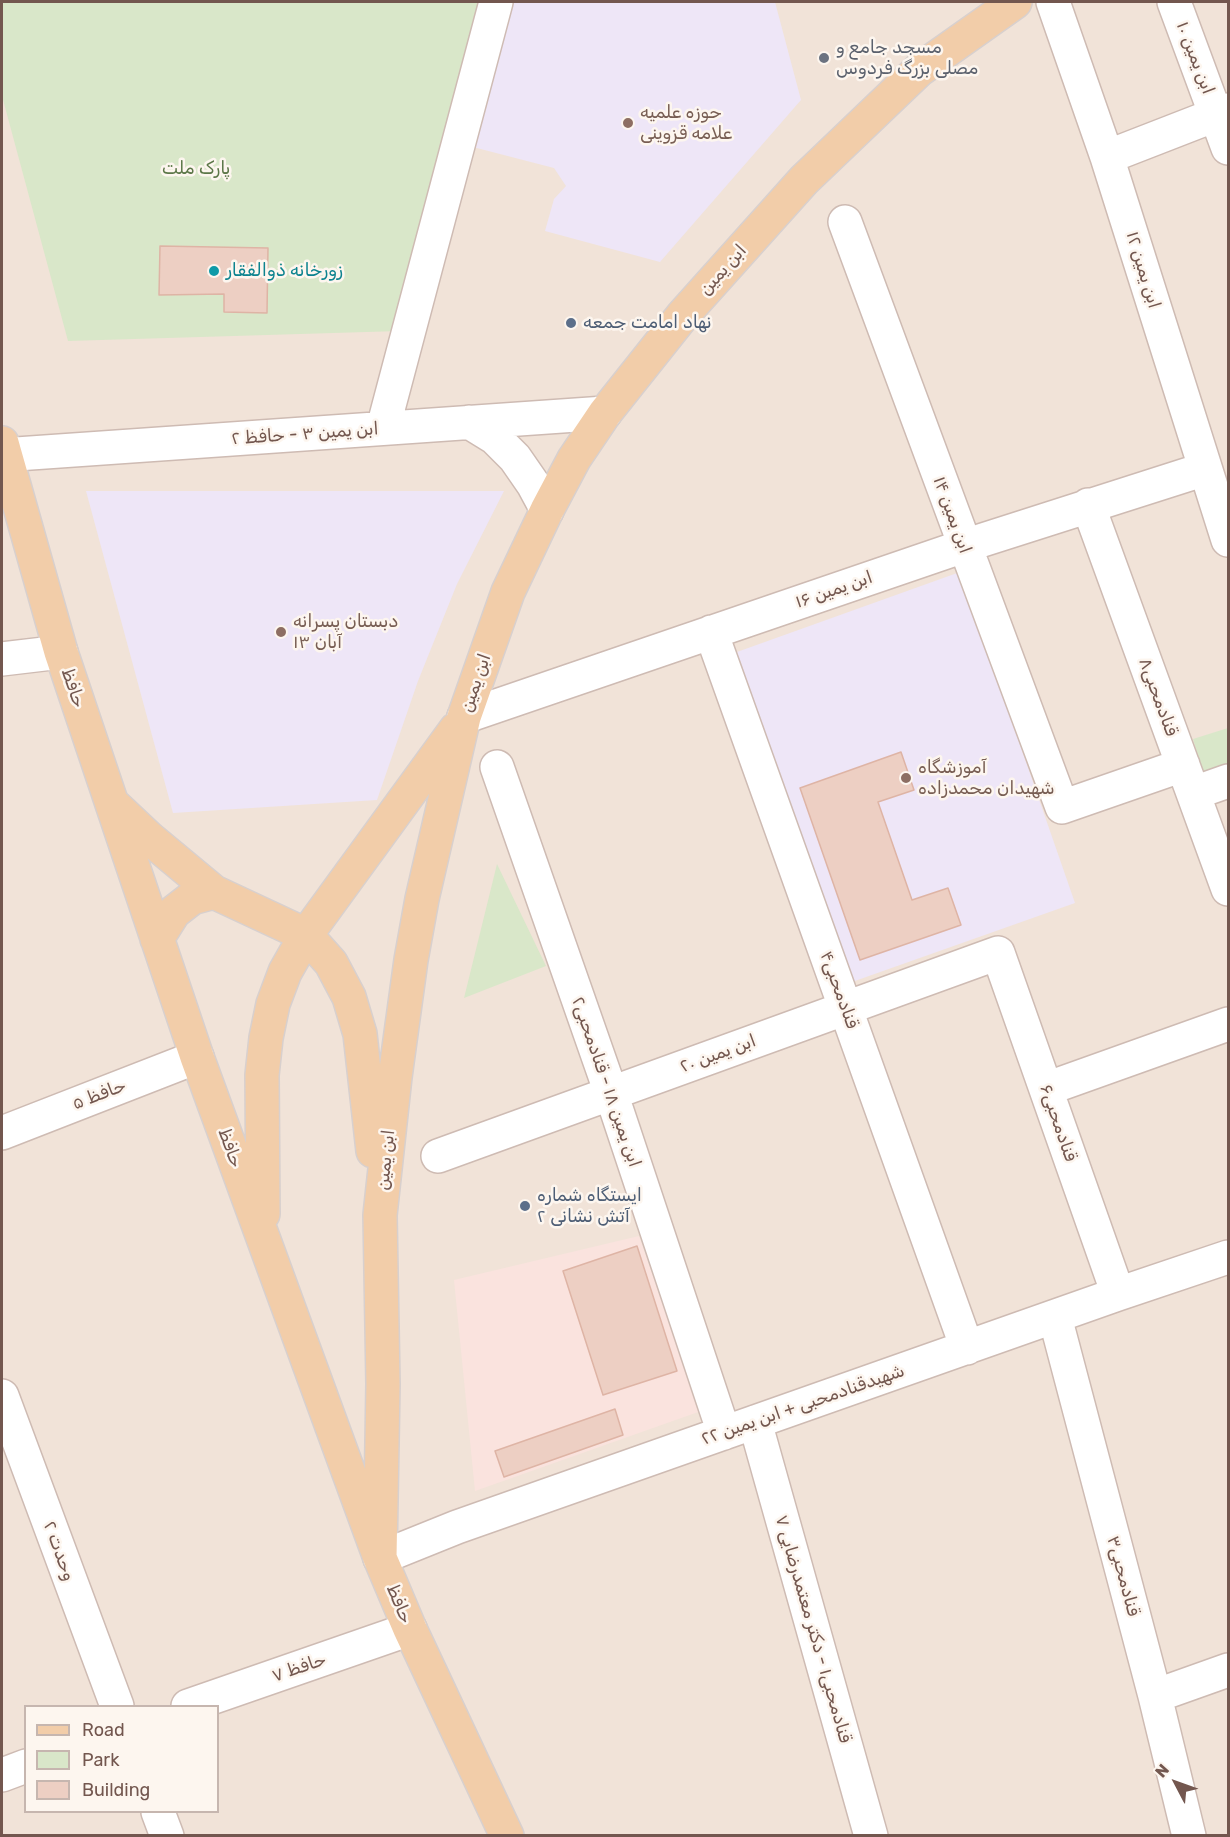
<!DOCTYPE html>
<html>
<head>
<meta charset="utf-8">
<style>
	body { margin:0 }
	#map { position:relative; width:1230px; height:1837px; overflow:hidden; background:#faf2e9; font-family:Rubik,sans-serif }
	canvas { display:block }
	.frame { position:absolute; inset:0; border:3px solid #73574f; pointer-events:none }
	.legend { position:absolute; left:24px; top:1705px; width:195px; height:108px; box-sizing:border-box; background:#fdf6ef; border:2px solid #c6b6af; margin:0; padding:8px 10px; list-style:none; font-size:18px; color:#73574f }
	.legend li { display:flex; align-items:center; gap:12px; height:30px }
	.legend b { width:30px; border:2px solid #c6b6af }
	.north { position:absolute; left:1146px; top:1753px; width:60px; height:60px; -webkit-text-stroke:4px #fdf6ef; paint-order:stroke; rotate:311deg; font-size:16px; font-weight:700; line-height:24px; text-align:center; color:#73574f }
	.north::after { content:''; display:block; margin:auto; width:21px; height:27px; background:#73574f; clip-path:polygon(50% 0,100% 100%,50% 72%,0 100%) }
</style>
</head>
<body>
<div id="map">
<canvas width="1230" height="1837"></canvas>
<div class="frame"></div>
<ul class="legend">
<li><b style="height:8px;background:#f2cda9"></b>Road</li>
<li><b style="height:16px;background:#d9e7c9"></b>Park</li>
<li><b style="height:16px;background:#edcfc3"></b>Building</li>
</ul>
<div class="north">N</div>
</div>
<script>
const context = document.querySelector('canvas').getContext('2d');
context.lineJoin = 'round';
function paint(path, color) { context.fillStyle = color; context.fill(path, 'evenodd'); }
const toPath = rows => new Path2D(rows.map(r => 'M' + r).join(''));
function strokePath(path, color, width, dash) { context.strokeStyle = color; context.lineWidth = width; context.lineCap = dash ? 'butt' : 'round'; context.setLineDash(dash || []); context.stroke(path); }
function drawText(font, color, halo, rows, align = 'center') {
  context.font = font + ' Rubik,Vazirmatn,sans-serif'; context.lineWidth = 5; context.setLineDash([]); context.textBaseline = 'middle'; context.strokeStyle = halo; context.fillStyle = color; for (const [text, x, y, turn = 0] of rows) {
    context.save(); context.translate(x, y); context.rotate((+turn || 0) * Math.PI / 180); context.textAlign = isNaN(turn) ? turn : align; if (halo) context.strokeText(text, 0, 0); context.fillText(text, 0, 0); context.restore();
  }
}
paint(toPath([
	[2,2,1228,2,1228,1835,2,1836],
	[26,1706,218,1706,218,1812,26,1812]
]), '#f1e3d8');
paint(toPath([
	[639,1236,701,1411,475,1491,454,1280]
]), '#fae3de');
paint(toPath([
	[507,2,775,2,801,100,660,262,545,231,554,199,566,186,554,168,469,146],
	[86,491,504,491,457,584,418,681,377,800,173,813],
	[960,572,1075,903,852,982,737,652]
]), '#eee6f7');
paint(toPath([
	[2,2,486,2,400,331,68,341,2,96],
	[1228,728,1228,766,1203,774,1193,739],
	[497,864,546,966,464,998]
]), '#d9e7c9');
const building = toPath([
	[160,246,268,248,267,313,224,312,224,294,159,295,160,246],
	[901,752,914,790,878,802,912,900,948,888,961,925,860,960,800,788,901,752],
	[637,1246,677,1371,603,1395,563,1271,637,1246],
	[615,1409,623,1435,504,1477,495,1451,615,1409]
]);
paint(building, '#edcfc3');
strokePath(building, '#deb4a5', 1.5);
const minor = toPath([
	[1053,2,1107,157,1228,540],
	[1174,2,1228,148],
	[1107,157,1228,110],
	[845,222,1062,807,1183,765],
	[469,422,495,438,515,458,533,484,547,510],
	[383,428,496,2],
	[2,455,605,413],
	[1088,505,1228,889],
	[711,632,967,1348],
	[2,659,61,652],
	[464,717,964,546,1205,469],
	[497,767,611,1093,724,1433],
	[1194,793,1228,781],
	[1046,1089,1228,1024],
	[2,1133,197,1057],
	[438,1156,998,953,1118,1294],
	[1055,1317,1155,1696,1189,1836],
	[2,1396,117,1706],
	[755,1422,871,1836],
	[380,1558,457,1527,1118,1294,1228,1257],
	[1155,1696,1228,1670],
	[188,1706,410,1629],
	[2,1775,26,1766],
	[158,1812,167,1836]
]);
const major = toPath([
	[2,443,61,652,197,1057,380,1558,410,1629,507,1836],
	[115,806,149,838,214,892,306,935,331,963,349,997,360,1034,373,1151],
	[157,939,174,912,192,898,214,892],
	[263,1214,262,1075,266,1038,273,1004,285,972,306,935,456,729],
	[380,1558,383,1384,380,1215,395,1077,411,960,422,899,464,717,508,592,547,510,574,459,605,413,683,315,804,180,919,70,1015,2]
]);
strokePath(minor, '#cebbb3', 36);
strokePath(major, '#d8d0ce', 36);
strokePath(minor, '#fff', 33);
strokePath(major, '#f2cda9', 33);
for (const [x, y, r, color] of [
	[824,58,6,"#6b7280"],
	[628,123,6,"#8d6e63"],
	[214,271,6,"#0f9aa8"],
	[571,323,6,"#5c6f8a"],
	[281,632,6,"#8d6e63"],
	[906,778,6,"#8d6e63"],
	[525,1206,6,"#5c6f8a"]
]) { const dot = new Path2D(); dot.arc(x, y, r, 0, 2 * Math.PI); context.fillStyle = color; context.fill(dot); strokePath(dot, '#fdf6ef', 2); }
drawText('18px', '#5b616d', '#fdf6ef', [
	["مسجد جامع و",836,48],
	["مصلی بزرگ فردوس",836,69]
], 'left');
drawText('18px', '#73574f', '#fdf6ef', [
	["ابن یمین ۱۰",1195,58,69],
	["ابن یمین",723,270,-48],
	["ابن یمین ۱۲",1143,270,73],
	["ابن یمین ۳ - حافظ ۲",305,434,-4],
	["ابن یمین ۱۴",952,515,70],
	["ابن یمین ۱۶",834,590,-19],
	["ابن یمین",476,683,-71],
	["حافظ",73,688,71],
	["قنادمحبی۸",1158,697,70],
	["قنادمحبی۴",839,990,70],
	["ابن یمین ۲۰",718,1054,-20],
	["ابن یمین ۱۸ - قنادمحبی۲",606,1082,71],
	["حافظ ۵",99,1095,-21],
	["قنادمحبی۶",1058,1123,71],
	["حافظ",230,1148,70],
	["ابن یمین",386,1160,-84],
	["شهیدقنادمحبی + ابن یمین ۲۲",803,1405,-19],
	["وحدت ۲",59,1551,70],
	["قنادمحبی۳",1123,1576,75],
	["حافظ",399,1604,67],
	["قنادمحبی۱ - دکتر معتمدرضایی ۷",813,1629,74],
	["حافظ ۷",299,1668,-19]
]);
drawText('18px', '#785e54', '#fdf6ef', [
	["حوزه علمیه",640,113],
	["علامه قزوینی",640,134],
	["دبستان پسرانه",293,622],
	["۱۳ آبان",293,643],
	["آموزشگاه",918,768],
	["شهیدان محمدزاده",918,789]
], 'left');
drawText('18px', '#5c7748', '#fdf6ef', [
	["پارک ملت",196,169]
]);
drawText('18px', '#0d838f', '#fdf6ef', [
	["زورخانه ذوالفقار",226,271]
], 'left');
drawText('18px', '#4e5e75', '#fdf6ef', [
	["نهاد امامت جمعه",583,323],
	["ایستگاه شماره",537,1196],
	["۲ آتش نشانی",537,1217]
], 'left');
</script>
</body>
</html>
